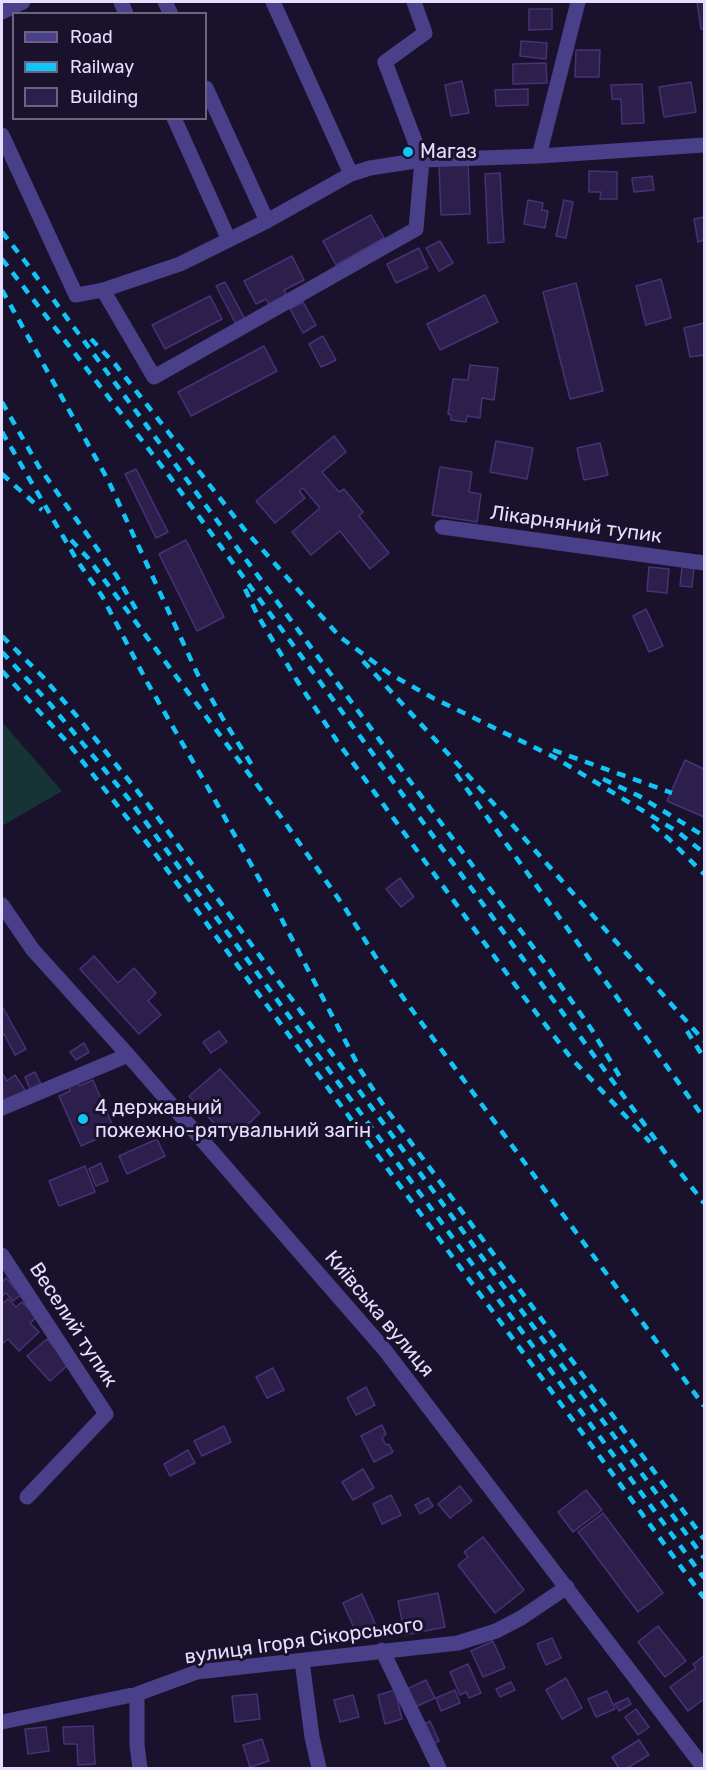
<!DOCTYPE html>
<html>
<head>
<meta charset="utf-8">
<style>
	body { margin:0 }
	#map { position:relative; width:706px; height:1770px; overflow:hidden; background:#1a122c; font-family:Rubik,sans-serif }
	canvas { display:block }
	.frame { position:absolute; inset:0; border:3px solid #e5defe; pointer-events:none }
	.legend { position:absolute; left:12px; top:12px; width:195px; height:108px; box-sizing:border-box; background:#1a122c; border:2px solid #6b6480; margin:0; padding:8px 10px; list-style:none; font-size:18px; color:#e5defe }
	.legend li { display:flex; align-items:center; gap:12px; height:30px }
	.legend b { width:30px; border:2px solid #6b6480 }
</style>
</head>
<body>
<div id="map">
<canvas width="706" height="1770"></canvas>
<div class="frame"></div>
<ul class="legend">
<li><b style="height:8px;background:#4a3f89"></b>Road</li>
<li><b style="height:8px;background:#11c6f7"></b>Railway</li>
<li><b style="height:16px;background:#2d1f4c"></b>Building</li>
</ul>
</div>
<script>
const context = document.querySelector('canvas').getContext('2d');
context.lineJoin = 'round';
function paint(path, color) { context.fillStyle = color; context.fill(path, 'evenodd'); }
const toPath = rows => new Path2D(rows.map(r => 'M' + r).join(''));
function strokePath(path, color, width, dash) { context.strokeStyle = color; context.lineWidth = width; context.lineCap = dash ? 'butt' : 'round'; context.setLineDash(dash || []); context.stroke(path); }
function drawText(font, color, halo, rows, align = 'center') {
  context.font = font + ' Rubik,sans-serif'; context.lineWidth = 6; context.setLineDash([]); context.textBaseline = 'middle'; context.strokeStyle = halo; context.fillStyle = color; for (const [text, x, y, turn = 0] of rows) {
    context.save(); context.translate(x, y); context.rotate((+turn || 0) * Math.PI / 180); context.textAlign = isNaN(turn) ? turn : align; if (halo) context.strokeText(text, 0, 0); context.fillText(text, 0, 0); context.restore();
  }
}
paint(toPath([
	[2,722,62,791,2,826]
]), '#163335');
const building = toPath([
	[697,2,704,2,704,29,701,29,697,2],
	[529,9,552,9,552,29,529,30,529,9],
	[521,41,547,43,546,59,520,56,521,41],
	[576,50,600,50,599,77,575,77,576,50],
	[546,63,547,83,513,84,513,64,546,63],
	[462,81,469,113,451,116,445,85,462,81],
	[691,82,696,112,664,117,659,87,691,82],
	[642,84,644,123,622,124,621,99,612,99,611,85,642,84],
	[528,89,528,105,496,106,495,90,528,89],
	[468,163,470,214,441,215,439,164,468,163],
	[589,171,617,172,617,199,600,199,601,192,589,192,589,171],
	[500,173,504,242,488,243,485,174,500,173],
	[652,176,654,190,634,192,632,178,652,176],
	[528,200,543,203,542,210,548,211,545,228,524,224,528,200],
	[564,200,573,202,566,238,556,236,564,200],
	[371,215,384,238,336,265,323,241,371,215],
	[704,217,704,240,698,242,694,219,704,217],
	[440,241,453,263,439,271,426,248,440,241],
	[419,248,428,268,396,283,387,264,419,248],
	[292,256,304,280,284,290,288,297,270,306,266,299,256,304,244,281,292,256],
	[661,279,671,318,646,325,636,286,661,279],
	[225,282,246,321,237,326,216,286,225,282],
	[576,283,603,391,570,399,543,292,576,283],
	[485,295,498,322,440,350,427,324,485,295],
	[210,296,222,319,165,349,152,325,210,296],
	[303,302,316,325,303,333,290,309,303,302],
	[704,323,704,355,690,357,684,328,704,323],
	[323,336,336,360,321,367,309,344,323,336],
	[264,346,277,371,191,416,178,392,264,346],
	[470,365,498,368,494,400,482,398,480,418,467,416,466,422,451,420,451,415,448,414,453,379,468,380,470,365],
	[334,436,346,452,322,472,339,492,344,489,363,512,359,516,389,553,370,569,340,531,311,555,292,532,320,508,303,488,299,491,305,498,275,523,256,501,334,436],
	[496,441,533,448,527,479,490,472,496,441],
	[600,443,608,475,584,480,577,448,600,443],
	[440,467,472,472,469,492,481,494,477,522,432,515,440,467],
	[136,469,168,532,156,538,125,474,136,469],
	[186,540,224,617,197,631,159,554,186,540],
	[649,567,669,569,667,593,647,591,649,567],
	[682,567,694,568,692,587,680,586,682,567],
	[646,609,663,646,649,652,633,616,646,609],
	[685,760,704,769,704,817,667,801,685,760],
	[400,878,414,897,401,907,386,889,400,878],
	[94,956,118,983,134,968,156,993,148,1001,161,1015,139,1034,80,969,94,956],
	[2,1006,26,1049,15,1055,4,1034,2,1035,2,1006],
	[219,1031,227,1042,211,1053,203,1042,219,1031],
	[84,1043,89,1052,76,1060,70,1052,84,1043],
	[220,1069,260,1113,230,1141,189,1096,220,1069],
	[35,1072,41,1084,30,1089,25,1077,35,1072],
	[2,1073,7,1081,15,1075,25,1090,3,1105,2,1073],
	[93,1080,115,1131,81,1146,59,1096,70,1091,68,1085,77,1081,79,1086,93,1080],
	[157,1139,165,1156,127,1174,119,1156,157,1139],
	[101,1163,108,1181,96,1186,89,1169,101,1163],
	[85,1166,95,1192,59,1206,49,1181,85,1166],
	[6,1278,21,1295,13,1301,6,1293,2,1296,2,1282,6,1278],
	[8,1299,16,1307,22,1302,37,1317,30,1323,39,1332,19,1351,8,1339,2,1344,2,1304,8,1299],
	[47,1339,69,1364,50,1381,27,1356,47,1339],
	[273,1368,284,1390,267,1398,256,1377,273,1368],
	[366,1387,375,1405,356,1415,347,1398,366,1387],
	[382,1425,386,1434,382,1438,386,1445,389,1444,393,1452,374,1462,361,1436,382,1425],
	[224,1426,231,1442,202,1456,194,1441,224,1426],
	[188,1450,195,1463,170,1476,164,1464,188,1450],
	[363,1469,374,1488,353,1500,342,1482,363,1469],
	[460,1486,472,1501,450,1518,438,1504,460,1486],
	[586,1490,602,1510,573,1532,558,1512,586,1490],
	[391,1495,401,1515,382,1524,373,1504,391,1495],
	[428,1498,433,1506,420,1514,415,1505,428,1498],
	[603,1513,663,1593,638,1612,578,1532,603,1513],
	[483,1537,524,1590,495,1613,458,1565,468,1557,464,1552,483,1537],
	[438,1593,445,1627,405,1635,398,1601,438,1593],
	[362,1594,377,1628,358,1637,343,1603,362,1594],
	[658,1626,686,1661,665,1677,638,1642,658,1626],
	[552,1638,561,1658,546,1665,537,1644,552,1638],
	[493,1641,505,1668,483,1677,471,1651,493,1641],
	[704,1656,704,1699,688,1711,670,1687,696,1668,693,1664,704,1656],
	[468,1664,481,1693,469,1698,466,1692,460,1695,450,1672,468,1664],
	[566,1678,582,1708,562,1719,546,1690,566,1678],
	[426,1680,435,1698,413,1708,405,1690,426,1680],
	[511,1682,515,1690,500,1697,496,1689,511,1682],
	[395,1690,402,1719,385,1724,378,1695,395,1690],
	[455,1690,460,1703,441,1711,436,1698,455,1690],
	[607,1691,615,1709,596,1717,588,1699,607,1691],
	[257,1694,260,1719,235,1722,232,1696,257,1694],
	[353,1695,359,1717,340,1722,334,1700,353,1695],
	[628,1698,631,1704,619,1711,615,1704,628,1698],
	[636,1709,649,1727,638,1735,625,1717,636,1709],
	[430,1721,439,1741,431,1745,422,1725,430,1721],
	[93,1726,95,1764,78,1765,77,1744,64,1744,63,1727,93,1726],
	[46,1727,49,1751,28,1754,25,1729,46,1727],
	[262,1739,269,1761,250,1767,243,1745,262,1739],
	[639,1740,649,1755,627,1768,619,1768,612,1757,639,1740]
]);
paint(building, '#2d1f4c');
strokePath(building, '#473277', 1.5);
strokePath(toPath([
	[121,2,126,14],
	[165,2,171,14],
	[273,2,351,174],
	[2,12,23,2],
	[206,88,267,221],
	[174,118,229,240],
	[2,135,76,295,103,290,180,264,267,221,351,174,370,168,422,160,539,156,704,145],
	[539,156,578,2],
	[103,290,154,377,416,229,422,160,385,62,425,33,414,2],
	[442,527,704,563],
	[2,905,33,950,128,1055,384,1349,704,1768],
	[2,1108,128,1055],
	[2,1255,106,1414,27,1497],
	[382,1650,439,1768],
	[302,1661,312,1737,319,1768],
	[137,1694,137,1745,140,1768],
	[2,1722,137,1694,197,1672,458,1643,496,1631,521,1618,567,1587]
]), '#4a3f89', 15);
strokePath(toPath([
	[2,232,24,260,547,966,592,1030,620,1077],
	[2,259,167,473,672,1162,704,1203],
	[2,290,108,480,198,675,223,719,255,770],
	[91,339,115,364,244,529,340,637,390,674,433,698,554,757,678,832,704,853],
	[2,402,39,467,116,575,140,616],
	[2,432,78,562,102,596,147,682,211,793,280,916,361,1071,384,1106,704,1539],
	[2,474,42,510],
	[71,540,88,558,281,817,345,908,375,956,404,999,704,1406],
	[245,589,258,616,296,679,337,741,524,997,571,1058,650,1142],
	[2,636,43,677,81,721,147,803,704,1558],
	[2,652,50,704,128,798,704,1578],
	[363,661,485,794,704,1041],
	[2,671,68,743,151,848,704,1598],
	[553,750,672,793],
	[456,774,704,1118],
	[603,779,639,796,704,836],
	[652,825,669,839,704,874],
	[687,1031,704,1058]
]), '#11c6f7', 4.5, [9, 8]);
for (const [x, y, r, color] of [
	[408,152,6,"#11c6f7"],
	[83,1119,6,"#11c6f7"]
]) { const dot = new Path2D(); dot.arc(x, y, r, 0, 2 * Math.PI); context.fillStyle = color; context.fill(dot); strokePath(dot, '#1a122c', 2); }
drawText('20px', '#e5defe', '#1a122c', [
	["Магаз",420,152],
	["4 державний",95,1108],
	["пожежно-рятувальний загін",95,1131]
], 'left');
drawText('20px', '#e5defe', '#1a122c', [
	["Лікарняний тупик",576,525,8],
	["Київська вулиця",379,1314,50],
	["Веселий тупик",73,1325,57],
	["вулиця Ігоря Сікорського",304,1641,-8]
]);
</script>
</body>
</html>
